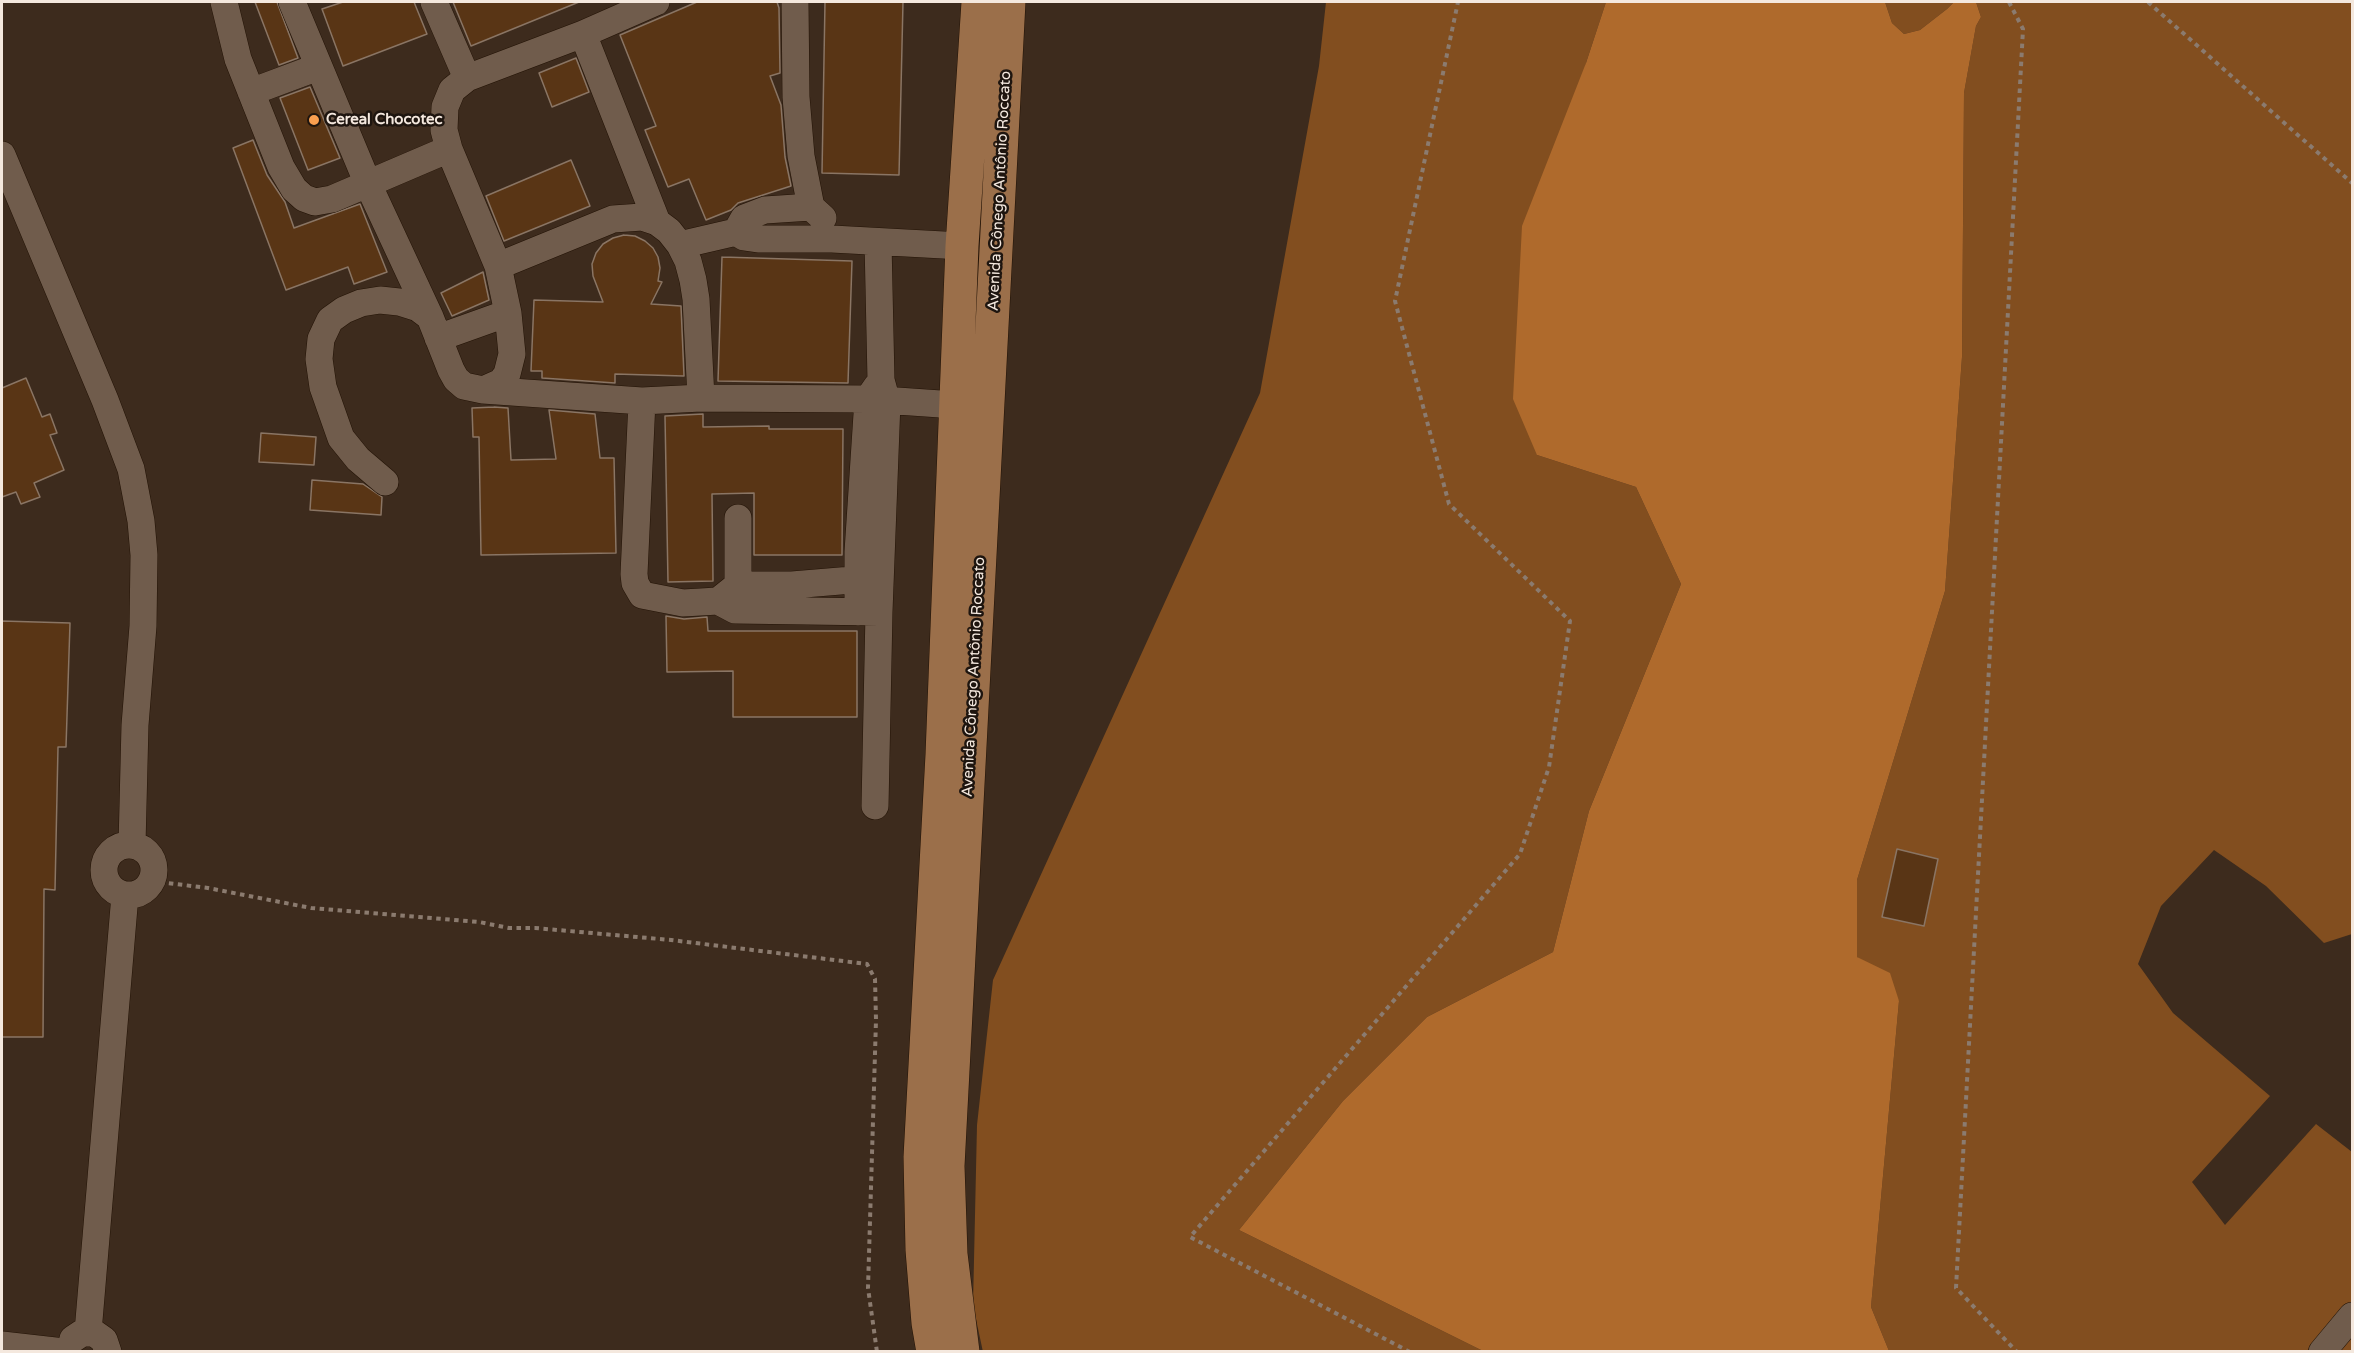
<!DOCTYPE html>
<html>
<head>
<meta charset="utf-8">
<style>
	body { margin:0 }
	#map { position:relative; width:2354px; height:1353px; overflow:hidden; background:#3d2b1d; font-family:"Varela Round",sans-serif }
	canvas { display:block }
	.frame { position:absolute; inset:0; border:3px solid #f4e8de; pointer-events:none }
</style>
</head>
<body>
<div id="map">
<canvas width="2354" height="1353"></canvas>
<div class="frame"></div>
</div>
<script>
const context = document.querySelector('canvas').getContext('2d');
context.lineJoin = 'round';
function paint(path, color) { context.fillStyle = color; context.fill(path, 'evenodd'); }
const toPath = rows => new Path2D(rows.map(r => 'M' + r).join(''));
function strokePath(path, color, width, dash) { context.strokeStyle = color; context.lineWidth = width; context.lineCap = dash ? 'butt' : 'round'; context.setLineDash(dash || []); context.stroke(path); }
function drawText(font, color, halo, rows, align = 'center') {
  context.font = font + ' "Varela Round",sans-serif'; context.lineWidth = 5; context.setLineDash([]); context.textBaseline = 'middle'; context.strokeStyle = halo; context.fillStyle = color; for (const [text, x, y, turn = 0] of rows) {
    context.save(); context.translate(x, y); context.rotate((+turn || 0) * Math.PI / 180); context.textAlign = isNaN(turn) ? turn : align; if (halo) context.strokeText(text, 0, 0); context.fillText(text, 0, 0); context.restore();
  }
}
paint(toPath([
	[1326,2,1606,2,1586,63,1537,455,1636,487,1681,584,1589,811,1553,952,1427,1017,1343,1101,1239,1230,1483,1351,983,1352,973,1305,977,1125,993,980,1260,393,1319,66],
	[1885,2,1954,2,1947,9,1920,30,1904,34,1892,23],
	[1976,2,2352,2,2352,934,2324,943,2266,886,2214,850,2161,906,2138,964,2173,1013,2270,1096,2192,1182,2225,1225,2316,1124,2352,1152,2352,1351,1889,1351,1871,1307,1899,1001,1857,957,1857,880,1945,591,1962,357,1964,93,1976,26,1981,17]
]), '#824e1f');
paint(toPath([
	[1606,2,1885,2,1892,23,1904,34,1920,30,1947,9,1954,2,1976,2,1981,17,1976,26,1964,93,1962,357,1945,591,1857,880,1857,957,1890,973,1899,1001,1871,1307,1889,1351,1483,1351,1239,1230,1343,1101,1427,1017,1553,952,1589,811,1681,584,1636,487,1537,455,1513,399,1522,226,1586,63]
]), '#af6a2c');
const building = toPath([
	[255,2,277,2,298,58,279,65,255,2],
	[343,2,414,2,427,34,343,66,322,9,343,2],
	[453,2,579,2,471,46,453,2],
	[697,2,777,2,779,8,780,73,770,76,781,105,785,157,791,186,738,203,731,210,706,220,689,179,668,187,645,130,656,126,620,35,697,2],
	[825,2,903,2,899,175,822,173,825,2],
	[576,58,589,92,552,107,539,73,576,58],
	[310,87,340,158,308,170,280,98,310,87],
	[253,140,267,175,285,202,294,228,360,204,387,272,354,284,348,267,286,290,233,148,253,140],
	[571,160,590,206,504,241,486,196,571,160],
	[624,235,635,236,645,241,653,248,658,257,660,268,658,281,662,282,651,304,681,306,684,376,615,374,615,383,542,378,542,371,531,371,534,300,603,302,593,276,592,264,596,253,603,244,613,238,624,235],
	[722,257,852,261,848,383,718,381,722,257],
	[483,272,489,300,452,316,441,293,483,272],
	[26,378,42,417,50,414,57,433,50,435,64,470,34,483,40,497,21,504,16,492,2,497,2,388,26,378],
	[494,407,508,408,511,460,556,459,549,410,595,414,600,458,614,458,616,553,481,555,479,437,473,437,472,408,494,407],
	[703,414,703,427,769,426,769,429,843,429,842,555,754,555,754,493,712,494,713,581,668,582,665,416,703,414],
	[261,433,316,437,314,465,259,462,261,433],
	[312,480,363,484,382,497,381,515,310,510,312,480],
	[666,616,684,619,707,617,708,631,857,631,857,717,733,717,733,671,667,672,666,616],
	[2,621,70,623,66,747,58,747,55,890,44,889,43,1037,2,1037,2,621],
	[1897,849,1938,859,1924,926,1882,917,1897,849]
]);
paint(building, '#593515');
strokePath(building, '#8a7564', 1.5);
const minor = toPath([
	[224,2,238,59,281,167,294,189,304,198,315,202,332,199,449,149],
	[292,2,368,184,430,317,451,370,456,379,464,386,483,390,501,382,507,374,512,354,508,313,498,266,449,149,444,130,445,107,452,90,467,78],
	[434,2,467,78,583,34,656,2],
	[795,2,796,97,801,156,811,207],
	[583,34,657,222],
	[251,92,318,67],
	[2,155,105,400,131,469,141,521,144,555,143,626,135,725,132,845],
	[736,232,744,218,765,210,811,207,823,218],
	[680,245,736,232,744,237,758,239,832,239,962,246],
	[498,266,613,219,642,217,657,222,669,231,680,245,688,261,693,280,696,299,701,398],
	[438,338,508,313],
	[483,390,642,401,701,398,868,399,955,405],
	[642,401,634,574,635,583,642,595,683,603,718,601,735,610,879,612],
	[385,482,358,459,341,438,323,387,319,359,321,339,330,320,344,310,361,303,380,300,399,302,418,308,430,317],
	[718,601,738,585,792,585,876,578],
	[735,604,738,585,738,518],
	[858,612,858,552,868,399,877,386],
	[875,806,879,612,887,402,881,380,878,242],
	'104 870a25 25 0 1 1 50 0a25 25 0 1 1-50 0Z',
	[88,1332,125,895],
	[73,1339,82,1333,94,1333,104,1340,108,1352],
	[2,1345,64,1352],
	[2322,1352,2352,1316]
]);
const major = toPath([
	[933,1352,928,1323,922,1250,920,1157,942,755,962,246,978,2],
	[963,1352,951,1254,948,1166,1009,2]
]);
strokePath(minor, '#231306', 28);
strokePath(major, '#231306', 34);
strokePath(toPath([
	[2009,2,2023,29,1956,1288,2017,1352],
	[2148,2,2352,183],
	[151,881,208,888,311,908,479,922,509,928,535,928,671,940,867,964,875,979,876,1020,868,1288,877,1352],
	[1410,1352,1190,1237,1520,854,1549,767,1570,621,1449,504,1395,301,1458,2]
]), '#8b7b6f', 4, [4.5, 4.5]);
strokePath(minor, '#705c4c', 27);
strokePath(major, '#9b6f4a', 33);
for (const [x, y, r, color] of [
	[314,120,6,"#fa9f4f"]
]) { const dot = new Path2D(); dot.arc(x, y, r, 0, 2 * Math.PI); context.fillStyle = color; context.fill(dot); strokePath(dot, '#1e150f', 2); }
drawText('bold 15px', '#f4e8de', '#1e150f', [
	["Cereal Chocotec",326,120]
], 'left');
drawText('15px', '#f4e8de', '#1e150f', [
	["Avenida Cônego Antônio Roccato",1000,191,-87],
	["Avenida Cônego Antônio Roccato",974,677,-87]
]);
</script>
</body>
</html>
